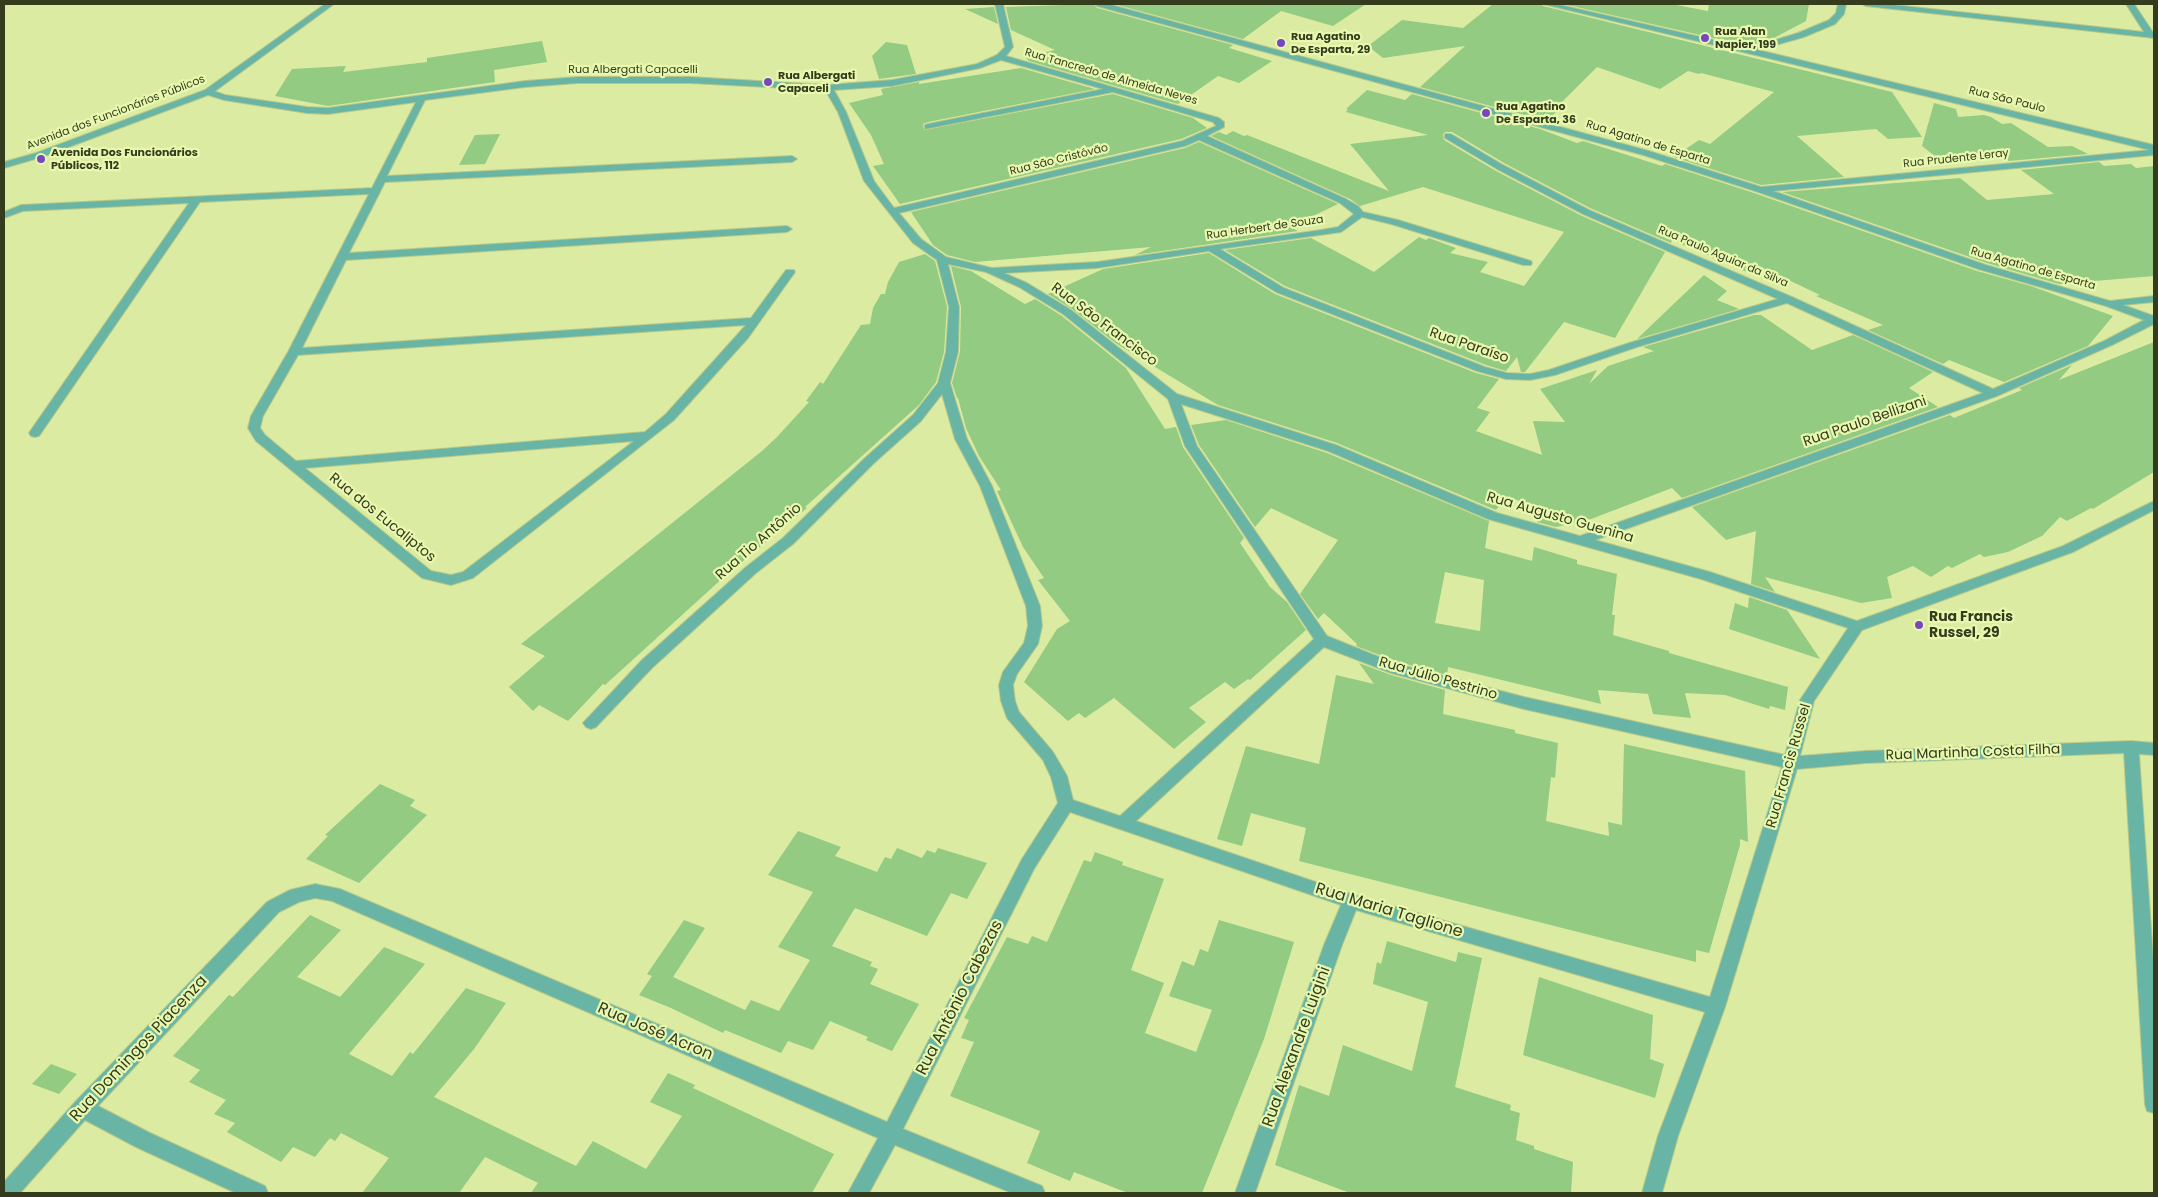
<!DOCTYPE html>
<html>
<head>
<meta charset="utf-8">
<style>
	body { margin:0 }
	#map { position:relative; width:2158px; height:1197px; overflow:hidden; background:#dbeba2; font-family:Poppins,sans-serif }
	canvas { display:block }
	.frame { position:absolute; inset:0; border:5px solid #353b1d; pointer-events:none }
</style>
</head>
<body>
<div id="map">
<canvas width="2158" height="1197"></canvas>
<div class="frame"></div>
</div>
<script>
const context = document.querySelector('canvas').getContext('2d');
context.lineJoin = 'round';
function paint(path, color) { context.fillStyle = color; context.fill(path, 'evenodd'); }
const toPath = rows => new Path2D(rows.map(r => 'M' + r).join(''));
function strokePath(path, color, width, dash) { context.strokeStyle = color; context.lineWidth = width; context.lineCap = dash ? 'butt' : 'round'; context.setLineDash(dash || []); context.stroke(path); }
function drawText(font, color, halo, rows, align = 'center') {
  context.font = font + ' Poppins,sans-serif'; context.lineWidth = 4.5; context.setLineDash([]); context.textBaseline = 'middle'; context.strokeStyle = halo; context.fillStyle = color; for (const [text, x, y, turn = 0] of rows) {
    context.save(); context.translate(x, y); context.rotate((+turn || 0) * Math.PI / 180); context.textAlign = isNaN(turn) ? turn : align; if (halo) context.strokeText(text, 0, 0); context.fillText(text, 0, 0); context.restore();
  }
}
paint(toPath([
	[1094,4,1097,8,1233,45,1229,48,1272,61,1239,83,1218,76,1178,104,1029,61,1025,57,1055,50,1011,30,1006,7],
	[1114,4,1366,4,1333,26,1281,11,1243,39],
	[1493,4,1541,4,1543,6,1892,92,1922,137,1888,139,1876,129,1797,136,1844,177,1761,185,1674,157,1699,140,1710,144,1774,92,1701,73,1699,74,1688,71,1660,89,1597,67,1560,104,1563,105,1547,121,1420,87,1465,46,1383,58,1368,46,1402,20,1463,28],
	[1563,4,1671,4,1708,11,1709,4,1809,4,1806,21,1772,39,1749,46],
	[994,7,998,24,965,9],
	[542,41,547,62,494,70,495,82,328,106,275,96,292,69,346,66,343,72,427,62,427,58],
	[886,42,907,45,916,74,879,79,872,56],
	[1021,68,1095,89,928,122,923,124,924,130,1113,94,1193,118,1207,128,1181,139,900,204,873,166,884,164,871,135,849,103,883,95,881,89,919,82,919,84],
	[1367,90,1405,100,1412,94,1540,129,1577,143,1583,141,1662,166,1665,164,1757,194,1977,271,2031,286,2113,316,2088,346,2004,382,1949,360,1943,364,1868,330,1883,325,1816,296,1820,295,1755,264,1747,272,1672,240,1671,243,1590,208,1504,163,1452,132,1445,132,1443,134,1444,140,1496,171,1582,216,1665,252,1615,338,1564,322,1525,372,1521,372,1517,357,1506,371,1486,365,1285,286,1225,250,1311,238,1374,272,1419,237,1426,240,1429,238,1456,248,1450,253,1488,262,1480,272,1524,286,1564,232,1423,187,1360,206,1350,199,1211,136,1219,132,1226,135,1233,131,1244,136,1247,135,1389,191,1350,144,1428,135,1346,112,1348,109,1346,109],
	[1934,103,1956,109,1958,117,1984,115,1991,117,2002,124,2011,123,2048,147,2072,146,2088,154,2009,161,2002,156,1940,160,1922,146],
	[500,134,485,164,459,165,475,135],
	[1199,142,1338,204,1290,227,1298,231,1135,255,1151,247,975,262,947,255,933,245,911,212,1185,148],
	[2099,162,2104,166,2131,164,2136,168,2154,166,2154,276,2059,284,1987,263,1782,192,1960,178,1987,200,2054,194,2021,170],
	[1209,253,1275,294,1476,373,1499,379,1477,408,1490,412,1476,431,1542,455,1533,421,1565,422,1540,389,1597,370,1589,384,1608,366,1654,351,1643,347,1754,315,1761,315,1812,350,1853,335,1933,372,1909,388,1938,407,1682,498,1672,488,1591,519,1556,527,1537,522,1539,506,1506,497,1496,510,1337,443,1218,405,1117,344,1072,309,1048,294,1103,269],
	[925,254,935,261,947,307,944,352,936,382,919,405,805,507,807,508,725,576,605,685,603,684,568,721,539,705,533,711,509,687,545,656,521,644,762,451,777,437,809,402,806,401,820,382,823,384,861,325,870,324,873,308,881,294,885,294,888,282,899,262],
	[951,266,971,271,1025,304,1035,299,1062,316,1126,368,1165,429,1176,427,1183,447,1244,538,1240,543,1270,587,1287,602,1306,630,1250,680,1248,679,1234,689,1225,682,1189,708,1206,722,1174,749,1114,698,1085,718,1079,713,1068,721,1024,682,1057,629,1070,621,1038,580,1044,578,1023,547,997,491,1001,490,979,456,966,428,958,398,957,398,952,383,960,352,961,307],
	[1704,275,1727,291,1717,300,1739,309,1637,339],
	[2154,342,2154,472,2093,509,2091,508,2067,521,2060,517,2042,536,2008,552,1984,557,1980,554,1952,568,1948,566,1931,577,1913,566,1887,577,1892,598,1861,603,1765,577,1775,592,1751,584,1756,531,1726,540,1692,507,1950,415,1954,418,2022,390,2019,388,2072,365,2059,380],
	[1226,420,1327,453,1489,521,1485,548,1532,561,1534,547,1577,560,1577,564,1617,574,1612,615,1615,615,1613,635,1669,651,1669,653,1788,687,1785,710,1770,706,1769,709,1725,695,1685,693,1691,718,1653,714,1648,694,1598,690,1601,704,1448,667,1447,675,1395,661,1356,646,1357,644,1324,613,1318,619,1300,594,1338,540,1271,508,1255,527,1199,445,1191,425],
	[1445,572,1484,580,1480,631,1435,623],
	[1749,597,1787,610,1820,659,1729,629,1735,603,1748,608],
	[1359,663,1391,675,1445,690,1443,714,1515,730,1515,733,1558,743,1555,778,1551,777,1546,821,1609,836,1608,822,1622,825,1624,744,1745,771,1748,842,1740,839,1740,845,1709,953,1696,950,1696,962,1299,861,1306,828,1251,813,1242,846,1217,839,1246,746,1319,764,1336,675,1374,684],
	[380,784,415,800,410,806,427,815,359,883,306,859,328,836,325,835],
	[798,831,841,847,835,856,877,872,885,857,891,859,897,848,922,858,927,850,935,853,938,848,987,863,967,899,951,893,927,936,855,908,832,946,872,962,870,966,878,969,870,984,919,1004,892,1051,866,1040,868,1037,830,1021,813,1050,788,1041,781,1053,725,1030,723,1033,671,1008,639,995,652,976,647,974,684,920,705,928,673,977,745,1010,751,1000,779,1011,810,960,778,947,813,892,768,875],
	[1095,852,1123,862,1122,865,1164,879,1131,970,1164,983,1145,1033,1196,1052,1212,1010,1169,996,1182,961,1194,966,1200,949,1208,952,1219,920,1294,942,1264,1039,1202,1193,1128,1193,1074,1172,1070,1181,1027,1163,1040,1131,950,1096,974,1042,961,1038,969,1020,964,1018,1007,937,1028,944,1032,936,1047,942,1084,860,1091,862],
	[310,915,341,930,297,977,340,997,384,947,425,964,349,1054,392,1076,410,1052,413,1054,466,988,506,1003,474,1049,434,1097,576,1166,593,1141,646,1169,682,1116,650,1102,668,1073,695,1085,693,1088,834,1154,812,1193,531,1193,538,1183,485,1157,459,1193,362,1193,389,1158,341,1133,335,1141,330,1138,315,1157,293,1147,281,1162,227,1132,235,1123,214,1114,226,1100,189,1082,200,1070,173,1056,229,995,233,997],
	[1387,941,1456,962,1458,952,1482,958,1455,1087,1511,1105,1510,1110,1520,1113,1516,1140,1534,1146,1534,1149,1573,1162,1571,1193,1350,1193,1275,1165,1299,1085,1329,1096,1343,1045,1412,1071,1428,1002,1373,984,1377,962,1381,964],
	[1539,977,1653,1015,1650,1059,1664,1064,1655,1098,1523,1055],
	[51,1064,77,1074,59,1094,32,1084]
]), '#92cb81');
const minor = toPath([
	[995,4,1003,4,1013,47,1006,56,1219,118,1224,122,1224,127,1207,136,1346,199,1358,206,1363,212,1398,220,1531,261,1532,263,1531,265,1523,265,1391,224,1362,217,1341,232,1220,249,1284,288,1485,367,1507,373,1530,374,1549,370,1629,343,1778,299,1583,214,1497,169,1445,138,1445,134,1451,134,1503,165,1589,210,1792,297,1993,389,2104,341,2144,320,2106,306,1978,269,1758,192,1643,155,1097,6,1096,4,1108,4,1649,151,1761,187,2150,150,1543,4,1556,4,1749,48,1798,33,1829,20,1836,13,1838,4,1846,4,1844,14,1835,24,1804,37,1758,50,2154,145,2154,155,1773,191,1986,265,2110,301,2154,296,2154,302,2123,305,2154,316,2154,324,2112,345,1997,396,1595,540,1710,572,1857,621,2063,546,2154,501,2154,510,2073,552,1862,630,1814,701,1800,756,1866,751,2131,741,2154,743,2154,755,2139,754,2154,972,2154,1113,2147,1111,2145,1104,2124,753,1866,763,1797,769,1725,1007,1678,1136,1662,1193,1642,1193,1658,1136,1705,1012,1356,910,1342,945,1255,1193,1235,1193,1324,945,1341,905,1070,812,1034,869,903,1129,1042,1186,1045,1193,1012,1193,895,1145,869,1193,848,1193,878,1138,332,901,315,898,299,902,279,912,98,1106,150,1133,265,1186,268,1193,236,1193,136,1147,85,1120,20,1193,4,1193,4,1182,76,1101,267,902,290,890,315,884,340,889,887,1122,1022,859,1058,803,1051,777,1043,760,1007,718,1001,701,999,685,1003,672,1024,643,1028,626,1026,606,980,486,955,439,942,394,921,421,873,464,793,544,756,573,652,668,596,727,591,729,586,727,583,723,642,660,746,567,783,538,865,458,913,415,938,383,946,352,949,307,937,260,913,243,864,181,838,112,827,93,825,90,690,83,578,83,525,87,425,100,387,176,792,156,797,159,792,162,385,182,349,253,787,226,792,229,787,232,346,260,302,348,751,318,786,270,794,270,795,272,748,338,674,420,473,578,451,585,422,578,256,441,248,428,251,416,288,352,369,194,200,202,39,436,35,437,31,436,29,433,31,430,189,203,23,211,4,218,4,212,21,205,372,188,416,102,328,114,307,113,224,100,205,94,204,92,208,89,225,95,307,107,328,108,525,81,578,77,690,77,827,85,892,80,977,64,997,55,1005,47,995,4],
	[1001,60,1103,89,928,124,925,125,925,129,1113,92,1213,122,1216,126,1182,141,894,208,874,181,846,112,834,90,892,86,980,68,1001,60],
	[1199,140,1340,203,1354,214,1338,227,1321,230,1097,262,992,268,946,257,921,239,899,213,1185,146,1199,140],
	[1209,251,1276,292,1477,371,1506,379,1530,380,1555,375,1637,347,1787,303,1983,393,1580,536,1497,513,1336,445,1177,394,1071,310,1027,283,1004,273,1097,268,1209,251],
	[948,264,986,272,1019,287,1063,314,1168,399,1185,446,1314,639,1120,816,1073,800,1067,776,1053,752,1019,712,1015,701,1013,685,1017,674,1038,644,1042,626,1040,606,992,486,967,439,950,383,958,352,959,307,948,264],
	[746,325,666,414,645,432,296,461,265,435,260,428,263,416,298,355,746,325],
	[1181,404,1328,451,1488,519,1701,579,1848,628,1800,700,1785,755,1524,697,1394,663,1327,636,1197,446,1181,404],
	[634,441,463,572,451,575,431,571,305,468,634,441],
	[1324,647,1391,673,1524,709,1782,767,1710,997,1351,894,1136,821,1324,647],
	[1862,4,1885,4,2144,32,2126,4,2134,4,2154,34,2154,38,1866,6,1862,4]
]);
const tertiary = toPath([
	[325,4,334,4,211,94,42,157,4,168,4,162,36,153,205,90,325,4]
]);
strokePath(minor, '#bac887', 2);
strokePath(tertiary, '#bac887', 2);
paint(minor, '#69b5a5');
paint(tertiary, '#69b5a5');
for (const [x, y, r, color] of [
	[1705,38,5,"#7847bf"],
	[1281,43,5,"#7847bf"],
	[768,82,5,"#7847bf"],
	[1486,113,5,"#7847bf"],
	[41,159,5,"#7847bf"],
	[1919,625,5,"#7847bf"]
]) { const dot = new Path2D(); dot.arc(x, y, r, 0, 2 * Math.PI); context.fillStyle = color; context.fill(dot); strokePath(dot, '#e8f9af', 2); }
drawText('bold 11px', '#353b1d', '#e8f9af', [
	["Rua Alan",1715,32],
	["Napier, 199",1715,45],
	["Rua Agatino",1291,37],
	["De Esparta, 29",1291,50],
	["Rua Albergati",778,76],
	["Capaceli",778,89],
	["Rua Agatino",1496,107],
	["De Esparta, 36",1496,120],
	["Avenida Dos Funcionários",51,153],
	["Públicos, 112",51,166]
], 'left');
drawText('11px', '#353b1d', '#e8f9af', [
	["Rua Albergati Capacelli",633,70],
	["Rua Tancredo de Almeida Neves",1111,77,16],
	["Rua São Paulo",2007,100,14],
	["Avenida dos Funcionários Públicos",116,113,-21],
	["Rua Agatino de Esparta",1648,143,17],
	["Rua Prudente Leray",1956,159,-6],
	["Rua São Cristóvão",1059,160,-14],
	["Rua Herbert de Souza",1265,228,-8],
	["Rua Paulo Aguiar da Silva",1723,257,23],
	["Rua Agatino de Esparta",2033,269,16]
]);
drawText('14px', '#353b1d', '#e8f9af', [
	["Rua São Francisco",1104,325,37],
	["Rua Paraíso",1469,346,19],
	["Rua Paulo Bellizani",1865,422,-19],
	["Rua dos Eucaliptos",382,518,39],
	["Rua Augusto Guenina",1560,518,16],
	["Rua Tio Antônio",759,542,-41],
	["Rua Júlio Pestrino",1438,679,16],
	["Rua Martinha Costa Filha",1973,753,-2],
	["Rua Francis Russel",1789,766,-74]
]);
drawText('bold 14px', '#353b1d', '#e8f9af', [
	["Rua Francis",1929,617],
	["Russel, 29",1929,633]
], 'left');
drawText('16px', '#353b1d', '#e8f9af', [
	["Rua Maria Taglione",1389,911,17],
	["Rua Antônio Cabezas",960,998,-63],
	["Rua José Acron",655,1032,23],
	["Rua Alexandre Luigini",1297,1047,-70],
	["Rua Domingos Piacenza",139,1049,-47]
]);
</script>
</body>
</html>
